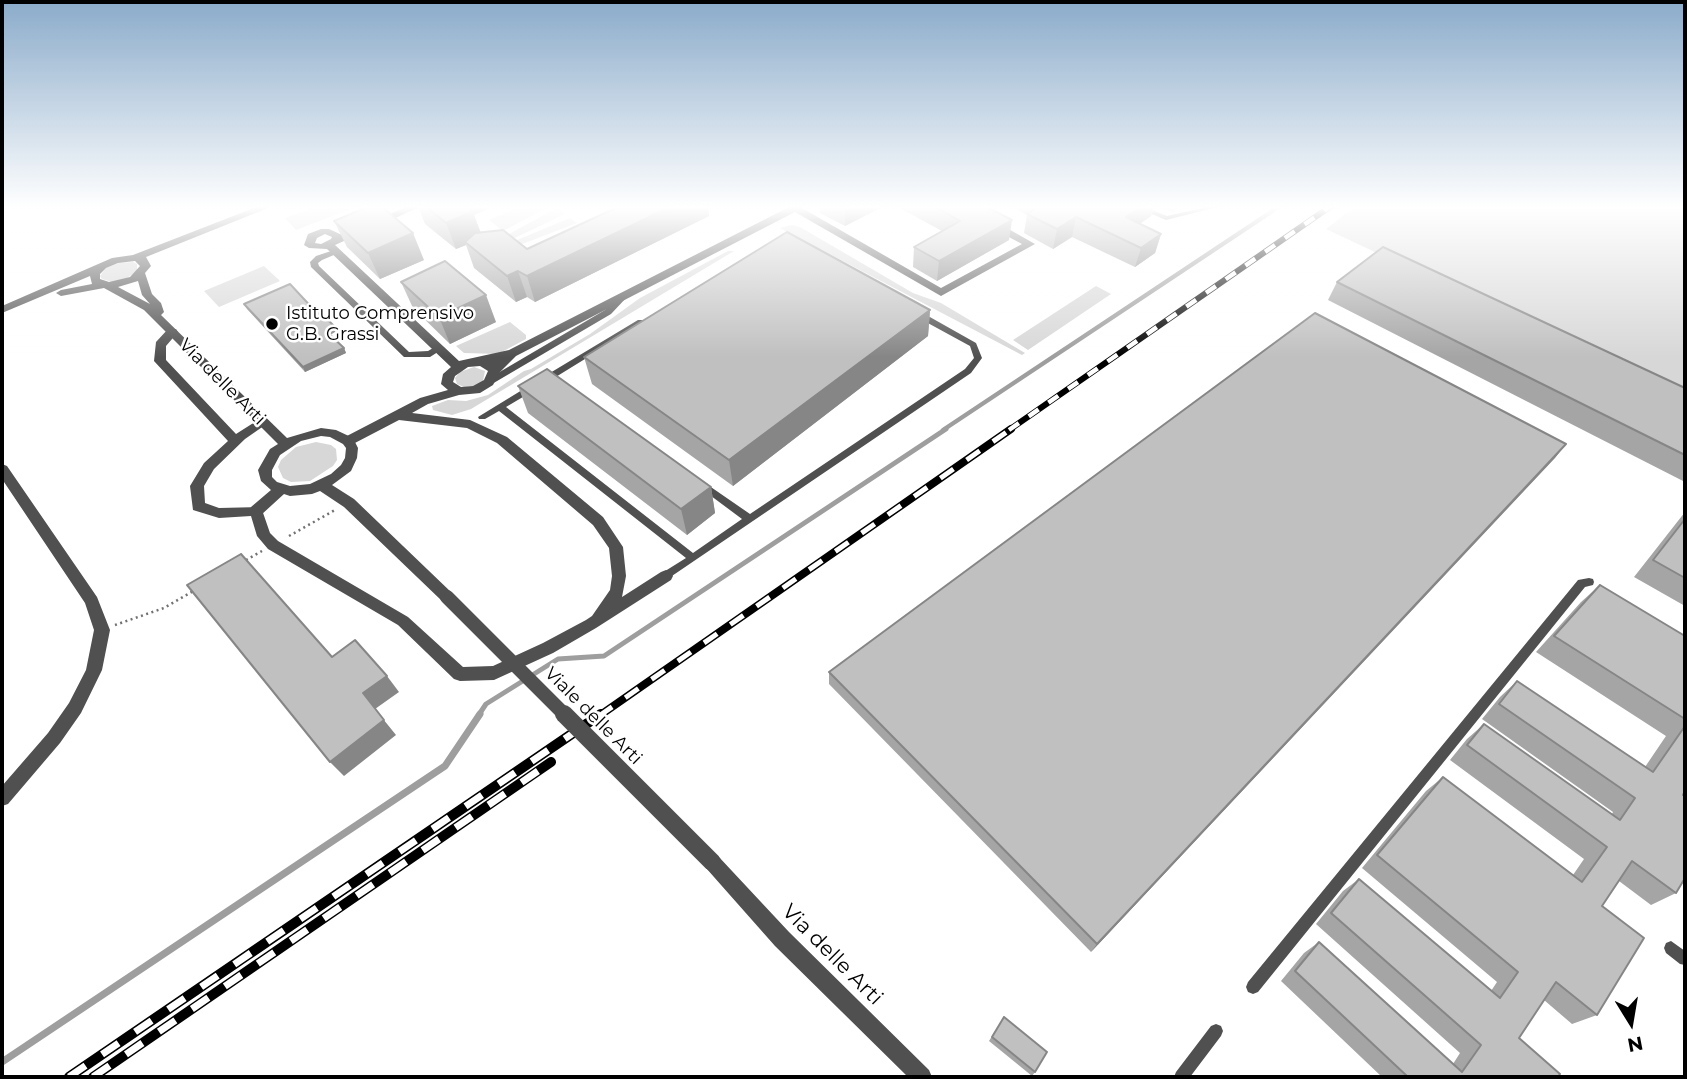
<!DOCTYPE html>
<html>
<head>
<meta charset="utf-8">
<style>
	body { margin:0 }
	#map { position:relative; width:1687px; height:1079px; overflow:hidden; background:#fff; font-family:Montserrat,sans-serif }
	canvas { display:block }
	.frame { position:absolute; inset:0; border:4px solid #000; pointer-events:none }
	.north { position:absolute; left:1596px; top:988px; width:70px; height:70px; -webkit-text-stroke:5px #fff; paint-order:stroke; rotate:169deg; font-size:19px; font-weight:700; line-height:28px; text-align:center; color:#000 }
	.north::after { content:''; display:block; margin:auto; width:24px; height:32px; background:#000; clip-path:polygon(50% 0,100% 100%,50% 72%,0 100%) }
</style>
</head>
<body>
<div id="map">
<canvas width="1687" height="1079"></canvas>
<div class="frame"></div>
<div class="north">N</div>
</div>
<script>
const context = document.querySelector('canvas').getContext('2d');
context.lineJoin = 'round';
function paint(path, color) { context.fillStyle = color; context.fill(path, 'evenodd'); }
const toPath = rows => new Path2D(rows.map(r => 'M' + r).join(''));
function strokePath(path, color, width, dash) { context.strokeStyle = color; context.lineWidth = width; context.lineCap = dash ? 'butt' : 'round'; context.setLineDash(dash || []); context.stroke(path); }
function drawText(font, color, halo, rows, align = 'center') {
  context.font = font + ' Montserrat,sans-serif'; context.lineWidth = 5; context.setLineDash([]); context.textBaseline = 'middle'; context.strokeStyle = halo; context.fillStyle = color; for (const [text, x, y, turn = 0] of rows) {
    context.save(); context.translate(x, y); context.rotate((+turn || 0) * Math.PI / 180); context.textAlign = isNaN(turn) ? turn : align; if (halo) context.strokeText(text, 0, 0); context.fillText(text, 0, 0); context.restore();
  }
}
paint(toPath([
	[317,206,358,206,296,230,285,218],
	[522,206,550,206,503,231,489,220],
	[1356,206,1685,206,1685,398,1326,229],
	[557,208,565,214,502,244,505,245,570,218,577,223,517,246,503,248,498,246,507,235],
	[791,225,800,227,913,293,941,303,1025,353,1022,355,780,228],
	[728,251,734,251,471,409,452,415,433,410,432,406,448,400,466,401,488,395,524,371,531,369,590,334,640,298],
	[133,262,137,264,137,271,127,278,112,282,102,279,100,276,106,268,119,263],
	[264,266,280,281,219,307,204,291],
	[1096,286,1111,294,1028,350,1013,340],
	[510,322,526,335,526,339,498,354,464,353,456,346],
	[474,367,485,371,483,381,474,386,464,387,457,384,455,378,460,372],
	[316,442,331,445,336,449,337,460,333,466,310,481,291,482,283,478,278,467,281,460,296,447]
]), '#d7d7d7');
strokePath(toPath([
	[943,430,1280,206]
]), '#9e9e9e', 4.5);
strokePath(toPath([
	[478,716,486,704,558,659,604,656,946,429]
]), '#9e9e9e', 5);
strokePath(toPath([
	[2,1062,445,766,480,714]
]), '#9e9e9e', 7);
strokePath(toPath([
	[289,536,335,510],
	[246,560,262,551],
	[115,625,164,608,195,590]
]), '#727272', 2.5, [2, 3.5]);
paint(toPath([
	[1133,206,1142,206,1167,216,1210,206,1222,206,1166,220,1133,206],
	[334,250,340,250,341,252,322,260,318,263,319,266,409,352,428,351,438,345,442,348,441,350,430,357,404,357,311,267,310,262,316,256,334,250],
	[620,295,623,295,627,297,611,314,492,384,486,384,485,382,486,380,605,310,620,295],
	[915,312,921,312,976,343,982,358,971,373,666,580,662,579,661,576,662,573,686,558,499,411,485,419,479,419,478,417,527,387,533,387,534,389,533,391,506,407,693,553,742,519,699,487,697,485,699,483,705,483,750,514,965,369,974,358,970,346,915,316,915,312],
	[638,320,644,320,645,322,546,383,540,383,539,381,540,379,638,320],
	[1589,578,1593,579,1594,582,1593,585,1585,587,1258,992,1253,994,1248,992,1246,987,1248,982,1578,580,1589,578],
	[1671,941,1685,951,1685,965,1680,964,1666,953,1664,948,1666,943,1671,941],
	[1216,1024,1221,1026,1223,1031,1221,1036,1190,1077,1174,1077,1176,1072,1211,1026,1216,1024]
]), '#505050');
paint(toPath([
	[408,206,422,206,335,245,459,361,509,350,791,206,804,206,802,208,941,288,1022,244,990,227,990,223,998,223,1035,244,941,296,795,212,516,356,499,373,493,385,480,393,459,395,428,404,412,413,470,420,507,437,603,517,623,547,626,576,622,597,661,572,666,570,671,572,673,576,671,580,596,628,553,653,494,680,460,681,454,679,398,625,268,549,257,536,251,516,219,518,193,510,190,486,204,463,228,441,154,361,156,342,168,329,176,329,178,332,166,346,166,360,236,434,258,420,266,420,268,423,245,439,214,469,204,486,205,503,219,508,261,507,270,533,278,541,408,617,463,667,493,666,543,643,586,620,592,616,610,590,612,576,609,548,593,525,497,443,467,428,399,420,353,444,348,446,342,441,343,438,420,398,448,390,441,384,443,374,451,367,327,249,309,248,304,245,308,234,321,229,329,229,342,235,408,206],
	[325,234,332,237,331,239,321,244,315,243,317,238,325,234],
	[480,366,488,371,484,380,473,386,461,387,453,382,455,376,468,367,480,366]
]), '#505050');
paint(toPath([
	[259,206,273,206,146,257,151,266,145,273,152,294,161,303,164,312,161,315,287,438,321,428,336,430,353,438,358,448,357,458,351,471,332,485,354,499,452,593,454,597,452,601,447,603,442,601,344,507,320,491,312,494,290,496,284,494,261,515,251,515,249,511,251,507,271,490,261,481,258,470,270,449,278,444,144,310,104,288,61,296,56,293,61,290,92,284,90,276,2,313,2,306,112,258,133,255,259,206],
	[135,261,140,266,130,277,109,282,100,279,100,274,106,268,118,263,135,261],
	[138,281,142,295,150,304,118,287,138,281],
	[321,436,330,437,343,444,346,448,345,458,341,465,331,474,310,484,290,486,277,482,272,477,272,470,280,455,301,441,321,436],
	[2,464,7,466,97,597,110,630,102,670,81,713,60,743,8,804,2,806,2,786,48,733,69,703,86,670,94,630,85,603,2,479,2,464],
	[712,853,718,856,789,932,929,1070,932,1077,908,1077,775,946,706,868,703,862,706,856,712,853]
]), '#505050');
const railFar2 = toPath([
	[1009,430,1331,206]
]);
const railFar1 = toPath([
	[599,716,1011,429]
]);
const rail = toPath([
	[69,1077,601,714],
	[93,1077,551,762]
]);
strokePath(railFar2, '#000', 6);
strokePath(railFar1, '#000', 8);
strokePath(rail, '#000', 10);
strokePath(railFar2, '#fff', 4.5, [12]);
strokePath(railFar1, '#fff', 5, [16]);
strokePath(rail, '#fff', 7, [20]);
strokePath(toPath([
	[447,597,566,716]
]), '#505050', 14);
strokePath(toPath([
	[564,714,712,862]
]), '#505050', 18);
paint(toPath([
	[418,206,494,206,474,215,481,233,527,249,620,206,713,206,708,208,709,216,535,302,527,297,516,302,474,268,466,245,456,249,425,224],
	[820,206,884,206,845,226,820,213],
	[896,206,985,206,1009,240,937,281,913,267,914,247,942,231],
	[1011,206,1180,206,1173,212,1154,207,1151,216,1139,224,1161,234,1155,253,1135,267,1072,237,1053,249,1024,233,1027,215],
	[334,221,424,260,380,279,347,247],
	[401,282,496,322,450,344,413,308],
	[1337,282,1685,388,1685,482,1328,300],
	[244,304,316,312,335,327,337,331,330,335,344,348,346,353,305,372,247,309],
	[930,310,928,336,733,486,592,384,584,357],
	[518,386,711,487,715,513,687,535,528,413],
	[1566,444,1091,952,829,684,829,672],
	[1685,512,1685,606,1634,577],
	[1600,585,1685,636,1685,791,1683,795,1676,893,1651,905,1619,881,1602,906,1597,1015,1572,1024,1544,1000,1519,1038,1558,1077,1382,1077,1281,981,1304,953,1319,942,1453,1064,1460,1053,1316,924,1343,891,1359,879,1491,991,1497,982,1362,868,1426,791,1443,777,1573,875,1584,859,1450,760,1467,739,1484,724,1612,814,1613,812,1482,719,1500,697,1517,681,1645,767,1666,736,1536,652,1581,602],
	[1004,1017,1035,1072,1032,1076,989,1041]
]), '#a5a5a5');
paint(toPath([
	[456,206,494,206,474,215,482,237,465,242,466,245,456,249,446,223],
	[672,206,713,206,708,208,709,216,535,302,527,276],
	[847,206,884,206,845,226,845,207],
	[1143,206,1154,206,1151,216,1121,237,1126,217],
	[1076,217,1072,237,1053,249,1057,229],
	[1012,220,1009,240,937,281,939,261],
	[413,233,424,260,380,279,368,253],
	[1161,234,1155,253,1135,267,1141,248],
	[518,271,527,297,516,302,507,276],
	[486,295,496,322,450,344,439,317],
	[930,310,928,336,733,486,729,460],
	[335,327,337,331,329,335,326,331],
	[344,348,346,353,305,372,303,367],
	[1566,444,1555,458,1091,952,1097,944],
	[711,487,715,513,687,535,681,509],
	[387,676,399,692,375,709,396,735,344,776,330,762,363,693]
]), '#868686');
const building = toPath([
	[370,206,381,206,413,233,368,253,334,221,370,206],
	[425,206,467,206,473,211,446,223,425,206],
	[620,206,672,206,527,276,518,271,507,276,465,242,475,233,503,230,527,249,620,206],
	[933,206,985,206,1012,220,939,261,914,247,960,221,933,206],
	[1040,206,1143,206,1126,217,1161,234,1141,248,1076,217,1057,229,1027,214,1040,206],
	[787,232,930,310,729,460,584,357,787,232],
	[1383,247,1685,388,1685,455,1337,282,1383,247],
	[445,261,486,295,439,317,401,282,445,261],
	[290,284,316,312,319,311,335,327,326,331,344,348,303,367,244,304,290,284],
	[1315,313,1566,444,1097,944,829,672,1315,313],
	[547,369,711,487,681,509,518,386,547,369],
	[1685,519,1685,578,1653,560,1685,519],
	[241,554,332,657,355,640,387,676,363,693,384,720,330,762,187,585,241,554],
	[1600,585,1685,636,1685,719,1554,636,1600,585],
	[1517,681,1653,772,1685,726,1685,791,1683,795,1685,796,1685,878,1676,893,1632,861,1602,906,1644,938,1597,1015,1556,982,1519,1038,1560,1074,1558,1077,1408,1077,1295,971,1319,942,1462,1072,1481,1045,1331,913,1359,879,1500,998,1518,972,1377,855,1443,777,1582,882,1607,847,1467,745,1484,724,1620,820,1635,798,1499,704,1517,681],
	[1004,1017,1047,1052,1035,1072,992,1037,1004,1017]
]);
paint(building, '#c0c0c0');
strokePath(building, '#868686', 2);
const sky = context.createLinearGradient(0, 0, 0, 357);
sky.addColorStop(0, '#8aabca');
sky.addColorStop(0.58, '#fff');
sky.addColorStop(1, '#ffffff00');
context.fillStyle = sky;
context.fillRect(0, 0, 1687, 357);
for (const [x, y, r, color] of [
	[272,324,7,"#000"]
]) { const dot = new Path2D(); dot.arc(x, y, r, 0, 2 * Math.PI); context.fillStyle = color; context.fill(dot); strokePath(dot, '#fff', 2.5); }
drawText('18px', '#000', '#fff', [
	["Istituto Comprensivo",286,314],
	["G.B. Grassi",286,335]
], 'left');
drawText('18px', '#000', '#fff', [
	["Via delle Arti",222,382,45],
	["Viale delle Arti",593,716,45]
]);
drawText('21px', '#000', '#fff', [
	["Via delle Arti",832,955,45]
]);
</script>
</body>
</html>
